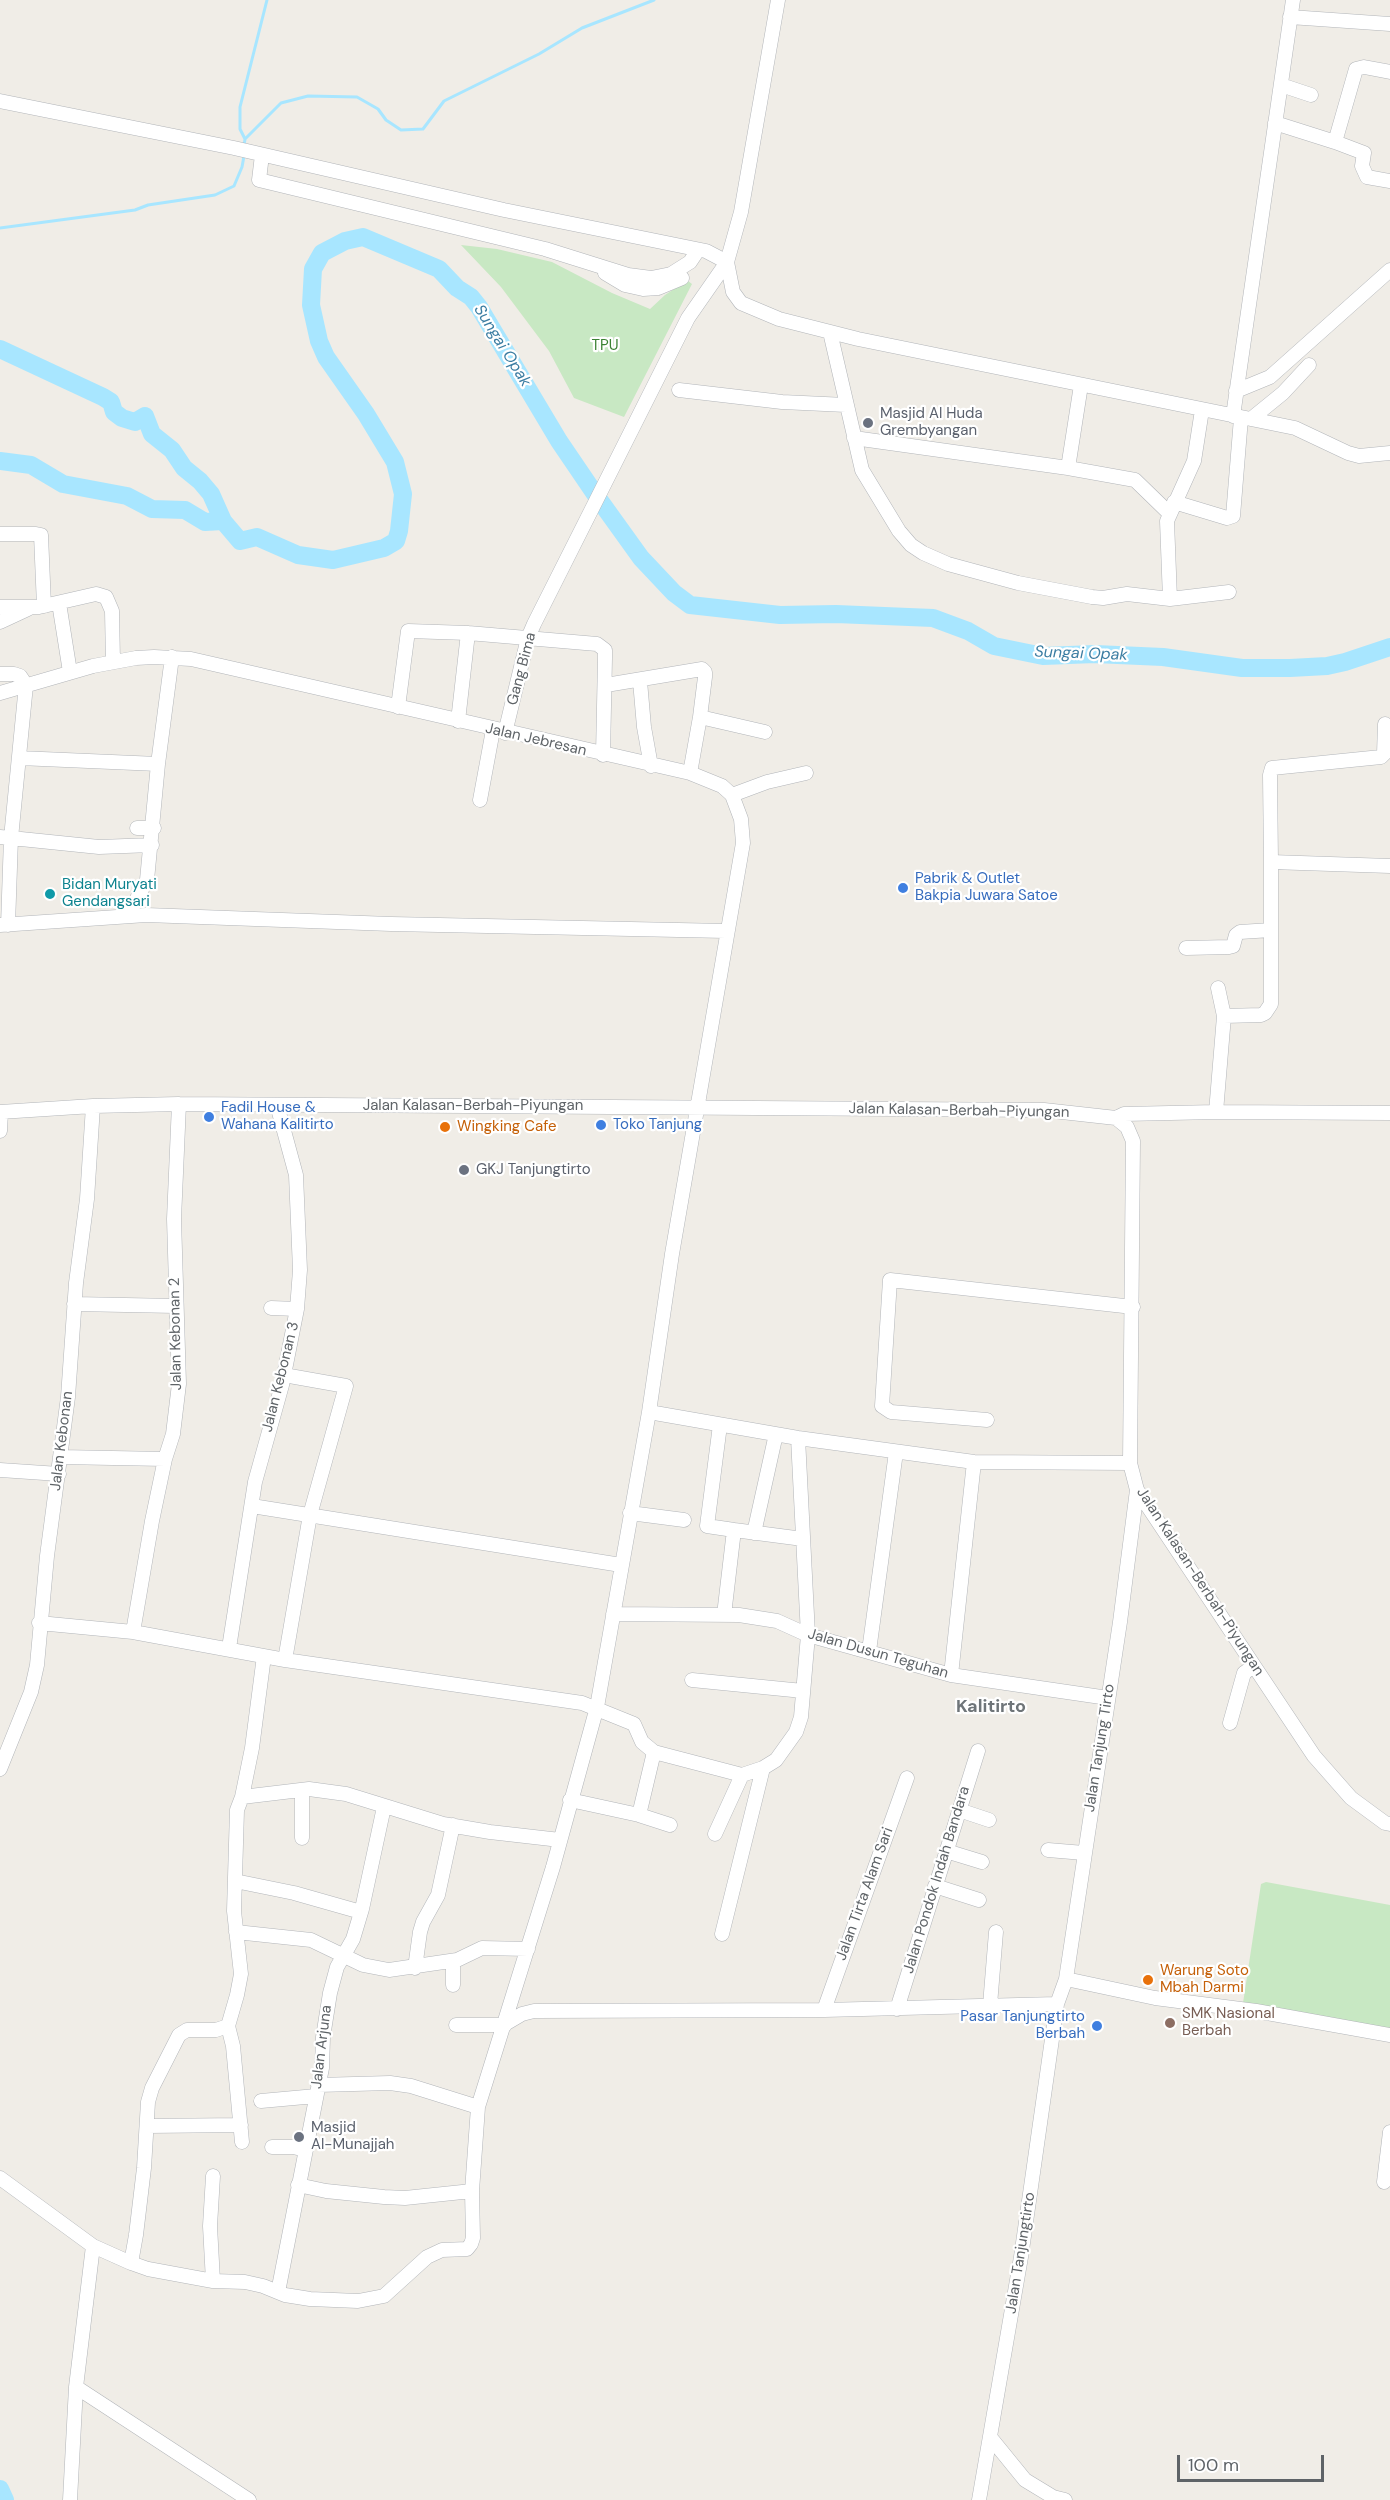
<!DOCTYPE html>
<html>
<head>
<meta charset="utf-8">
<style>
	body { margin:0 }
	#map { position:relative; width:1390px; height:2500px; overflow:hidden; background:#f0ede7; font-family:"DM Sans",sans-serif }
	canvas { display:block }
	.scale { position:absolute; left:1177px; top:2455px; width:147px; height:27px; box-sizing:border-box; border:3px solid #5e6367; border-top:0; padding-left:8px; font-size:18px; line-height:21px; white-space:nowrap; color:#5e6367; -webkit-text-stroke:4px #fff; paint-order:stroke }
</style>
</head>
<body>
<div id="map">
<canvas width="1390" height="2500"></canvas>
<div class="scale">100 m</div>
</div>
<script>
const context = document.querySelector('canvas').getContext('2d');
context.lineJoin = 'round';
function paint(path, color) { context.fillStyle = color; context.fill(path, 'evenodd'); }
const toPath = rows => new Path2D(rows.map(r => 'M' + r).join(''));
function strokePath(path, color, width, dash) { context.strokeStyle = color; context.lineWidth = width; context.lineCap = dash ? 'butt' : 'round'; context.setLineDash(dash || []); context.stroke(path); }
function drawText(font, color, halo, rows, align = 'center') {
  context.font = font + ' "DM Sans",sans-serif'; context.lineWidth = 4.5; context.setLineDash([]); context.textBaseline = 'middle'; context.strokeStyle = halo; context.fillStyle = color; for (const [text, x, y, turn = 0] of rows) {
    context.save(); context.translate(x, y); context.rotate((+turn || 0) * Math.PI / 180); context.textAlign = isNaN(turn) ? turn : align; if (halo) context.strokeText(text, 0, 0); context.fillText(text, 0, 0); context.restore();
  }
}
paint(toPath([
	[461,245,497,249,552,262,612,293,650,309,665,295,680,285,688,281,692,284,624,417,574,398,549,351,501,287],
	[1266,1882,1390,1905,1390,2030,1243,2003,1261,1884]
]), '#c8e8c3');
strokePath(toPath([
	[245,139,281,103,308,96,357,97,378,109,386,120,401,130,423,129,444,101,539,54,582,28,654,0],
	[244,146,245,139,240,129,240,107,267,0],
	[0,228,135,210,148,205,215,195,234,186,242,167,244,156]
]), '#a8e6ff', 3);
strokePath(toPath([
	[0,349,103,397,111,402,114,412,122,418,135,422,145,416,152,434,172,450,184,468,200,481,211,494,223,521,240,541,257,537,298,555,333,560,384,548,396,541,399,531,403,494,395,462,366,414,326,357,319,341,311,305,313,269,322,253,345,241,363,237,439,269,457,288,471,297,479,307,559,441,595,494,641,558,674,593,690,605,780,615,836,614,933,618,968,631,994,646,1043,656,1095,654,1163,657,1242,668,1290,668,1327,666,1345,662,1390,647],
	[0,461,31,465,63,484,127,496,152,509,185,510,205,522,223,521],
	[0,2489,5,2500]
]), '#a8e6ff', 18);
const minor = toPath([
	[1290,17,1390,24],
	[1281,85,1311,95],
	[0,101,234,148,504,210,706,251,727,262],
	[1275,123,1335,142,1356,69,1364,67,1390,72],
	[1335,142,1364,153,1362,166,1367,177,1390,181],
	[262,155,259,180,545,249,628,275,651,278,671,274,690,262,698,250],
	[727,262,733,292,741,303,779,319,858,339,1295,428,1348,453,1359,456,1390,453],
	[605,273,625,285,643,289,658,288,682,278],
	[830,332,862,470,899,531,911,545,923,553,948,564,1018,583,1092,597,1103,598,1127,594,1170,599,1229,592],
	[679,390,782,402,846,405],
	[1236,391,1270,377,1390,270],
	[1233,416,1293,0],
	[1251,419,1283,393,1309,365],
	[854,438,1068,468,1081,385],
	[1068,468,1135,480,1169,513],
	[1174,502,1227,518,1233,516,1241,418],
	[0,534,36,534,41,535,44,606],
	[1170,599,1167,521,1194,461,1202,410],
	[59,603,70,672],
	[0,607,39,607,96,594,106,597,112,611,113,662],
	[0,622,28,609],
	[0,674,14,674,20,676,26,685,11,838,0,837],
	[640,681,644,727,651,766],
	[606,685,702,669,705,672,705,677,700,717],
	[0,693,93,666,136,658,154,657,191,659,690,773,722,786,732,795,741,819,743,843,672,1254,649,1412,597,1707,553,1867,478,2107,472,2191,473,2238,471,2244,467,2249,442,2250,427,2257,384,2296,358,2301,310,2299,285,2295,263,2286,245,2282,213,2281,148,2269,131,2263,93,2246,0,2178],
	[398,707,408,631,468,633,597,644,605,650,605,658,603,755],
	[458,721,468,633],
	[505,733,528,638,534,624,688,318,727,262,741,212,778,0],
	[19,758,158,764],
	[690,773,700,717,765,732],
	[732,795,767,782,806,773],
	[480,800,493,730],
	[137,828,154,828],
	[1271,862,1270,775,1272,768,1381,757,1384,754,1385,724],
	[128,915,147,880,158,764,172,657],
	[0,925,146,915,391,924,726,931],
	[8,925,11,838,99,847,152,845],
	[1186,948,1229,947,1233,946,1236,935,1240,932,1271,930],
	[1218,988,1224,1016],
	[0,1112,93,1106,179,1104,1044,1110,1116,1118,1127,1127,1133,1141,1130,1463,1137,1490,1314,1756,1351,1798,1385,1823,1390,1824],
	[1216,1112,1224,1016,1261,1015,1265,1013,1271,1004,1271,862,1390,866],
	[1116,1118,1124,1114,1216,1112,1390,1113],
	[0,1131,1,1112],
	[74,1304,176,1306],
	[271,1308,297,1309],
	[284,1375,346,1386,310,1515,285,1660],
	[649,1412,798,1438,974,1462,1130,1463],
	[987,1420,891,1412,882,1406,890,1280,1133,1307],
	[720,1425,707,1526,734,1530],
	[60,1457,165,1459],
	[0,1470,59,1474],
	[252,1506,621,1565],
	[630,1513,684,1520],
	[754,1533,776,1434],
	[613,1614,739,1615,777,1621,808,1635,951,1675,1108,1698],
	[724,1615,734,1530,803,1539],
	[39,1623,133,1632,285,1660,582,1703,634,1724,642,1742,654,1752,742,1775,763,1768,776,1760,796,1732,801,1717,808,1635,798,1438],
	[133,1632,152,1521,165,1459,173,1434,179,1384,174,1219,179,1104],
	[229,1648,255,1482,282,1385,297,1309,300,1270,296,1175,277,1105],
	[869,1651,896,1452],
	[951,1675,974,1462],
	[692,1680,803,1691],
	[1230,1723,1244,1673,1254,1666],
	[0,1769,31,1692,37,1665,47,1556,68,1397,76,1283,87,1199,93,1106],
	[242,1797,309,1789,346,1794,443,1824,490,1832,560,1840],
	[570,1800,639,1815,654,1752],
	[959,1810,989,1820],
	[639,1815,670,1825],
	[715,1834,742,1775],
	[302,1838,302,1790],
	[1048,1850,1084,1853],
	[946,1851,982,1862],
	[235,1881,294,1893,361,1912],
	[935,1886,979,1900],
	[236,1932,311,1940,363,1965,389,1970,457,1960,482,1948,528,1949],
	[722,1934,763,1768],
	[453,1961,453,1985],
	[415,1968,420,1932,423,1922,438,1895,453,1825],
	[1066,1979,1155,1998,1256,2011,1390,2035],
	[990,2005,996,1932],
	[897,2009,978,1751],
	[824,2010,907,1778],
	[505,2024,522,2014,534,2011,824,2010,1057,2004],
	[456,2025,505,2025],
	[228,2026,233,2046,242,2142],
	[318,2085,390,2083,411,2086,478,2107],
	[261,2101,316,2096],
	[147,2126,241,2125],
	[272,2147,293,2147,306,2150],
	[213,2176,210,2226,213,2281],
	[1384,2182,1390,2132],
	[298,2185,326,2191,384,2197,405,2198,472,2191],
	[131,2263,136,2235,144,2168,148,2102,152,2088,179,2035,187,2030,216,2030,228,2026,237,1995,241,1974,234,1911,237,1810,242,1797,252,1748,264,1656],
	[278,2292,322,2068,323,2037,330,1993,337,1967,353,1939,362,1909,384,1807],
	[76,2387,249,2500],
	[990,2437,1025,2480,1053,2497,1065,2500],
	[70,2500,76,2387,93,2246],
	[979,2500,1021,2257,1057,2004,1066,1979,1120,1622,1137,1490]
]);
strokePath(minor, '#b2b5b9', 15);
strokePath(minor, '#fff', 14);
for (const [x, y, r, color] of [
	[868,423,6,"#6b7280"],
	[903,888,6,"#3f7fe0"],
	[50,894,6,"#0f9aa8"],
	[209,1117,6,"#3f7fe0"],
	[601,1125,6,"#3f7fe0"],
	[445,1127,6,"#e8710a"],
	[464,1170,6,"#6b7280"],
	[1148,1980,6,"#e8710a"],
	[1170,2023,6,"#8d6e63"],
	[1097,2026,6,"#3f7fe0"],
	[299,2137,6,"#6b7280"]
]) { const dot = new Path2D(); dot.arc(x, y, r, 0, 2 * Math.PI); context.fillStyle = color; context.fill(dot); strokePath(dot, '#fff', 2); }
drawText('15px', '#3a8232', '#fff', [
	["TPU",605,346]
]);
drawText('15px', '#5b616d', '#fff', [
	["Masjid Al Huda",880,414],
	["Grembyangan",880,431],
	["GKJ Tanjungtirto",476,1170],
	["Masjid",311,2128],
	["Al-Munajjah",311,2145]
], 'left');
drawText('15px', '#5e6367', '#fff', [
	["Gang Bima",522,669,-75],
	["Jalan Jebresan",536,740,13],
	["Jalan Kalasan-Berbah-Piyungan",473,1106],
	["Jalan Kalasan-Berbah-Piyungan",959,1111,1],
	["Jalan Kebonan 2",176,1334,-91],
	["Jalan Kebonan 3",281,1377,-76],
	["Jalan Kebonan",62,1441,-83],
	["Jalan Kalasan-Berbah-Piyungan",1200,1582,57],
	["Jalan Dusun Teguhan",878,1654,16],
	["Jalan Tanjung Tirto",1100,1748,-81],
	["Jalan Pondok Indah Bandara",937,1880,-73],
	["Jalan Tirta Alam Sari",865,1894,-70],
	["Jalan Arjuna",322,2047,-83],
	["Jalan Tanjungtirto",1021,2253,-81]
]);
drawText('15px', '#366cbe', '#fff', [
	["Pabrik & Outlet",915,879],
	["Bakpia Juwara Satoe",915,896],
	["Fadil House &",221,1108],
	["Wahana Kalitirto",221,1125],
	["Toko Tanjung",613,1125],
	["Pasar Tanjungtirto",1085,2017,"right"],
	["Berbah",1085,2034,"right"]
], 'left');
drawText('15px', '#0d838f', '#fff', [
	["Bidan Muryati",62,885],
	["Gendangsari",62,902]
], 'left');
drawText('15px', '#c56008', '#fff', [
	["Wingking Cafe",457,1127],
	["Warung Soto",1160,1971],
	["Mbah Darmi",1160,1988]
], 'left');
drawText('15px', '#785e54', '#fff', [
	["SMK Nasional",1182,2014],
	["Berbah",1182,2031]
], 'left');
drawText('italic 16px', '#3b7da2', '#fff', [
	["Sungai Opak",502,346,58],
	["Sungai Opak",1081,654,2]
]);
drawText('bold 18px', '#6f7579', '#fff', [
	["Kalitirto",991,1707]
]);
</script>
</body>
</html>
